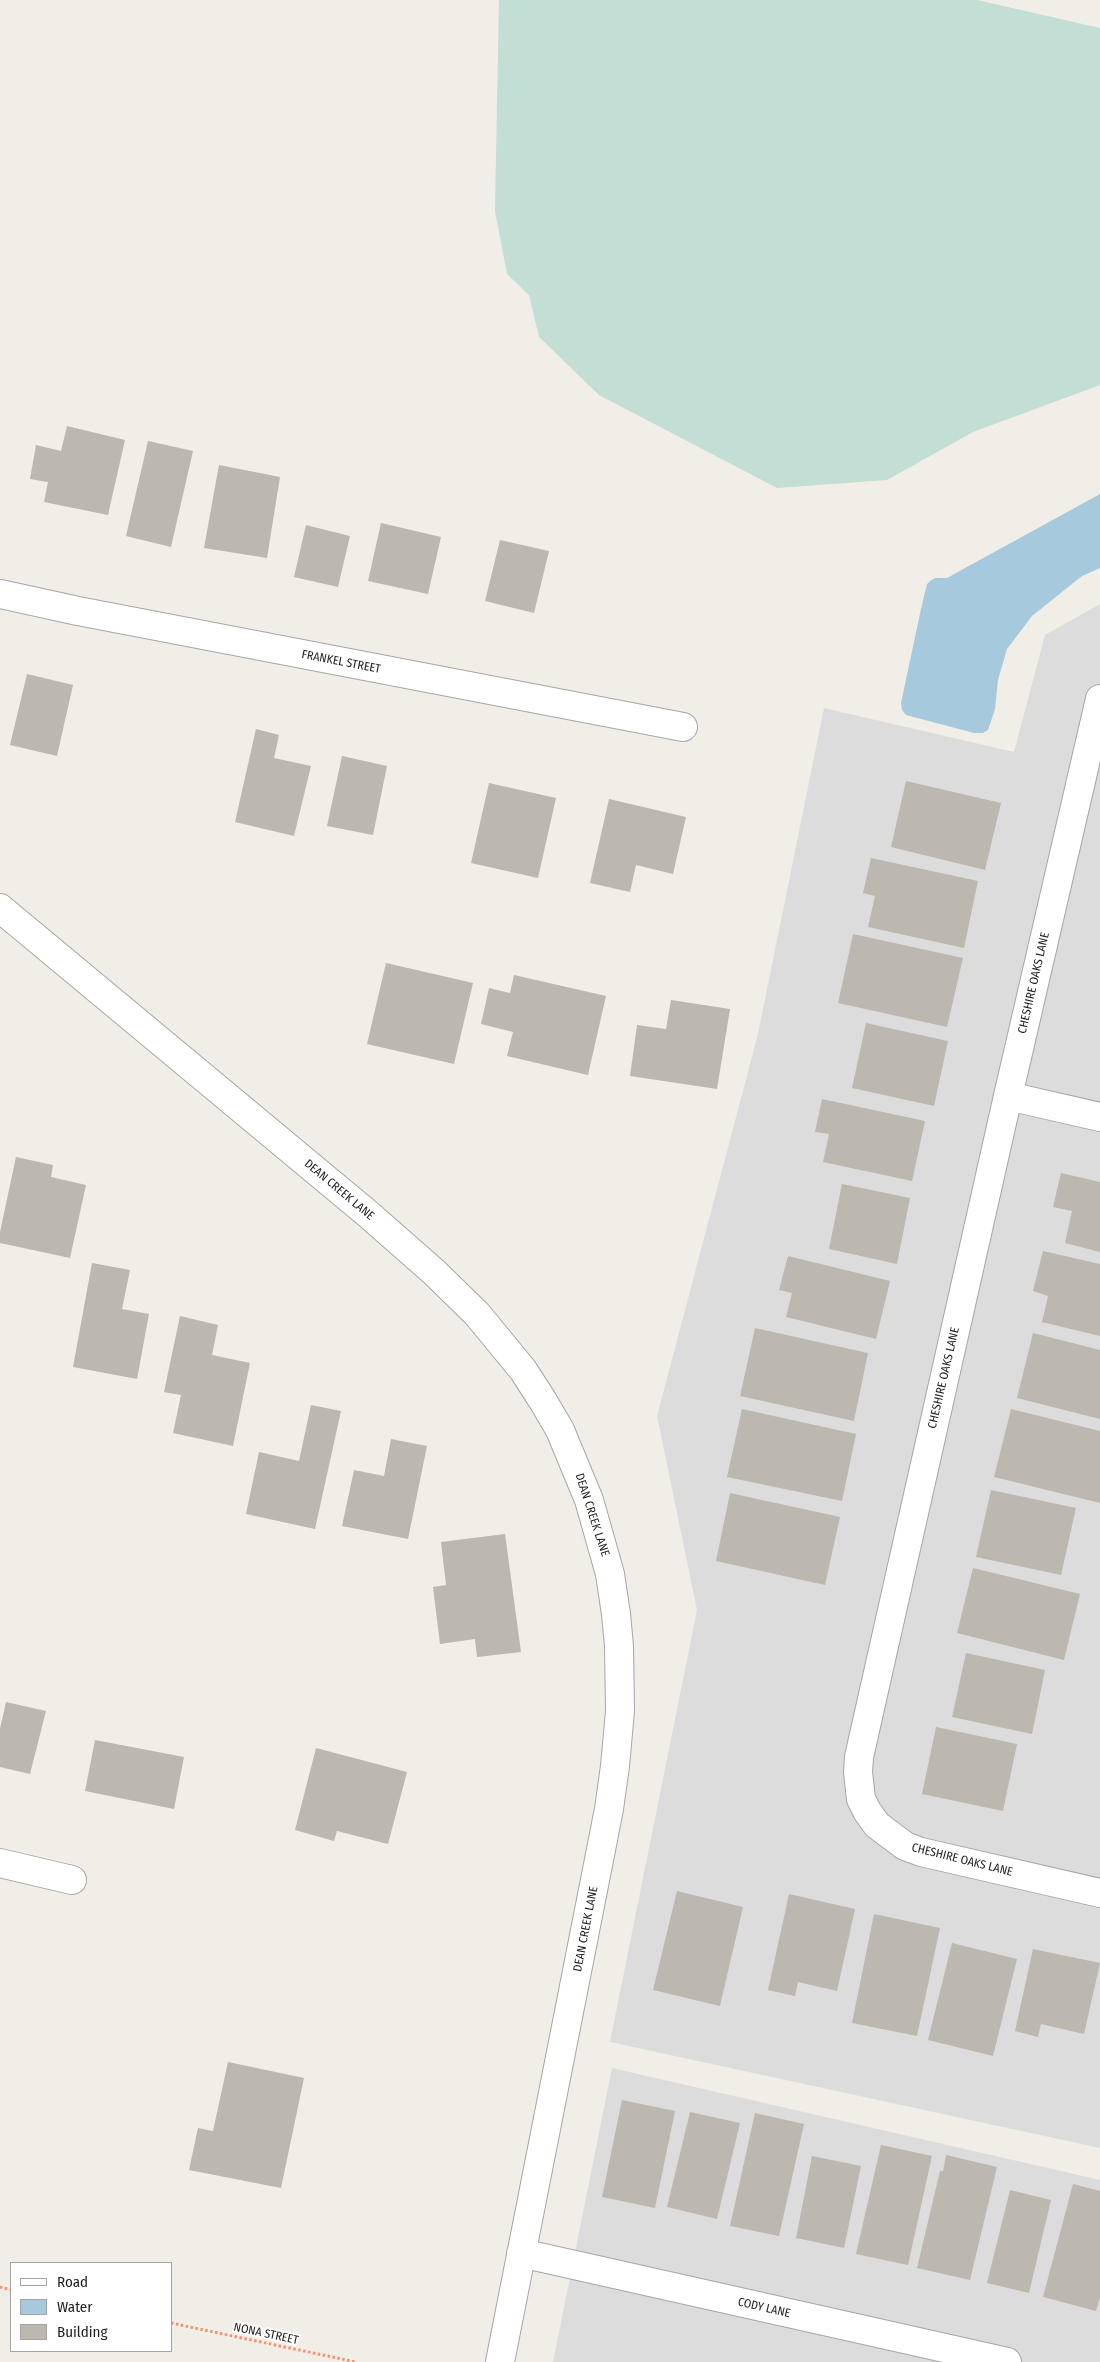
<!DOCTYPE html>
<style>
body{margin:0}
#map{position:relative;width:1100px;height:2362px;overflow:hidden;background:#f0eee6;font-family:"Fira Sans Condensed",sans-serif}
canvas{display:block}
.legend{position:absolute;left:10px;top:2262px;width:162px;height:90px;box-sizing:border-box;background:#fff;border:1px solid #a5a5a5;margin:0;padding:6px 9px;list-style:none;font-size:15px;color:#1f1f1f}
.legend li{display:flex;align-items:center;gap:10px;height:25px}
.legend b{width:25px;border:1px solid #a5a5a5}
</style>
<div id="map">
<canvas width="1100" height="2362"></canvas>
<ul class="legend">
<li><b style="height:6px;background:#fff"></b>Road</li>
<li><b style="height:14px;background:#a6c9dd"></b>Water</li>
<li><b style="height:14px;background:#bcb7af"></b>Building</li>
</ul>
</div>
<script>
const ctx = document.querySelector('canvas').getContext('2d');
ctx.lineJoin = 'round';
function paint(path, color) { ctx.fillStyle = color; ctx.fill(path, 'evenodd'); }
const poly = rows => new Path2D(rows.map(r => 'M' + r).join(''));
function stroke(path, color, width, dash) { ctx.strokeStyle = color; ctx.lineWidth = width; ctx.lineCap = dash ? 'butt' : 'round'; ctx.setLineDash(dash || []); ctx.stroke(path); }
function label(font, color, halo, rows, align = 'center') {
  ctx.font = font + ' "Fira Sans Condensed",sans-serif'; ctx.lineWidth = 4; ctx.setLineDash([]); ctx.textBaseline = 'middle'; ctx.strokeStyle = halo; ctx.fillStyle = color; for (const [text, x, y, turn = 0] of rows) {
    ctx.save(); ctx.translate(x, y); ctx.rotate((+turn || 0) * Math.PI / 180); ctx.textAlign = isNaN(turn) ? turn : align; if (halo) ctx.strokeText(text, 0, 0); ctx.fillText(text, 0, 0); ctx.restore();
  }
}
const residential = poly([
 [1100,604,1100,2148,610,2042,697,1610,657,1416,758,1034,824,708,1014,752,1045,635],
 [612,2068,1100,2180,1100,2362,553,2362]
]);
const wetland = poly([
 [499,0,977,0,1100,28,1100,385,973,432,887,480,777,488,599,395,539,337,529,295,507,274,495,211]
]);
const water = poly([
 [1100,494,1100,568,1082,576,1032,616,1007,649,998,680,995,709,988,730,983,733,974,733,906,715,902,710,901,703,921,609,927,584,930,581,935,578,947,578]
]);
const building = poly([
 [67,426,125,440,108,515,44,502,48,482,30,479,36,445,61,451],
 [148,441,193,451,171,547,126,536],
 [219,465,280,477,267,558,204,548],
 [381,523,441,537,428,594,368,581],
 [306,525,350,536,338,587,294,577],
 [500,540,549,551,534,613,485,601],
 [27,674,73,685,57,756,10,745],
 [256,729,279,735,274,758,311,766,294,836,235,822],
 [342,756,387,766,373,835,327,826],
 [906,781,1001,803,985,870,891,847],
 [489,783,556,798,538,878,471,863],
 [609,799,686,817,673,874,636,865,630,892,590,883],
 [871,858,978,881,964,948,868,927,875,896,863,893],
 [853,934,963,958,947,1027,838,1003],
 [386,963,473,983,454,1064,367,1044],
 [514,975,606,996,588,1075,507,1056,513,1032,481,1024,489,988,510,993],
 [671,1000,730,1009,717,1089,630,1076,637,1025,666,1029],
 [866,1023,948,1041,934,1106,852,1088],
 [822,1099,925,1121,912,1181,823,1162,829,1134,815,1132],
 [16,1157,53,1165,51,1177,86,1185,70,1258,0,1243,0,1232],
 [1061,1173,1100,1182,1100,1252,1065,1243,1072,1211,1053,1207],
 [842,1184,910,1198,897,1264,829,1249],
 [1043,1251,1100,1264,1100,1336,1042,1322,1048,1296,1033,1291],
 [788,1256,890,1281,876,1339,786,1317,792,1293,779,1290],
 [92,1263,130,1270,122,1309,149,1314,137,1379,73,1367],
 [180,1316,218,1325,212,1355,250,1363,233,1446,173,1433,181,1395,164,1392],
 [755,1328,868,1353,854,1421,740,1396],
 [1033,1333,1100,1350,1100,1419,1017,1398],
 [311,1405,341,1411,315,1529,246,1514,259,1452,299,1461],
 [742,1409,856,1434,842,1501,727,1477],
 [1011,1409,1100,1431,1100,1503,994,1477],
 [391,1439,427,1446,408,1539,342,1526,354,1470,384,1476],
 [991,1490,1076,1508,1061,1575,976,1557],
 [730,1493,840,1517,825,1585,716,1561],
 [505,1534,521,1652,477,1657,475,1639,440,1644,433,1587,446,1585,441,1542],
 [973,1568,1080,1594,1064,1660,957,1633],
 [966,1653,1045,1670,1032,1734,952,1717],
 [6,1702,46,1711,30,1774,0,1767,0,1729],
 [936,1727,1017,1744,1003,1811,922,1794],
 [95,1740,184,1757,174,1809,85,1791],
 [316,1748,407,1772,388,1844,337,1831,334,1841,295,1830],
 [677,1891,743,1907,720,2006,653,1990],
 [789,1894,855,1909,837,1991,798,1982,795,1996,768,1990],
 [874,1914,940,1928,917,2036,852,2023],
 [952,1943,1017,1959,993,2056,928,2040],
 [1033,1949,1100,1963,1084,2034,1041,2024,1038,2037,1015,2031],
 [228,2062,304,2078,281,2188,189,2170,198,2128,213,2131],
 [622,2100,675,2111,655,2208,602,2197],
 [690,2112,740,2123,717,2219,667,2207],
 [755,2113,804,2124,779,2236,730,2226],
 [881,2145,932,2156,908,2265,856,2254],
 [946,2155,997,2167,970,2280,917,2268,940,2171,943,2171],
 [812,2156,861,2166,844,2248,796,2238],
 [1073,2184,1100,2191,1100,2297,1096,2311,1043,2297],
 [1010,2190,1051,2200,1029,2293,987,2283]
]);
const path = poly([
 [0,2287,11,2290],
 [171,2323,356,2362]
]);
const minor = poly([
 [0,594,78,611,683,727],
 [1100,699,1008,1096,859,1757,858,1772,861,1799,867,1811,877,1825,905,1846,921,1852,1100,1893],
 [0,908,368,1214,434,1272,477,1314,523,1370,543,1401,560,1430,589,1500,610,1574,616,1614,619,1646,620,1711,615,1766,609,1809,500,2362],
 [1008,1096,1100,1117],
 [0,1863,72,1880],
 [521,2253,1007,2362]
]);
const streetNames = [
 ["FRANKEL STREET",341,662,11],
 ["CHESHIRE OAKS LANE",1034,983,-77],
 ["DEAN CREEK LANE",339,1190,40],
 ["CHESHIRE OAKS LANE",944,1378,-77],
 ["DEAN CREEK LANE",592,1515,72],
 ["CHESHIRE OAKS LANE",962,1860,14],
 ["DEAN CREEK LANE",586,1929,-79],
 ["CODY LANE",764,2308,13],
 ["NONA STREET",266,2334,12]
];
paint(residential, '#dddcdc');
paint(wetland, '#c3ded5');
paint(water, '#a6c9dd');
paint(building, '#bcb7af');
stroke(minor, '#a6a6a6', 30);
stroke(path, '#f8916e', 3, [2.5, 2.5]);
stroke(minor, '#fff', 28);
label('12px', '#1f1f1f', '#fff', streetNames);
</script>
